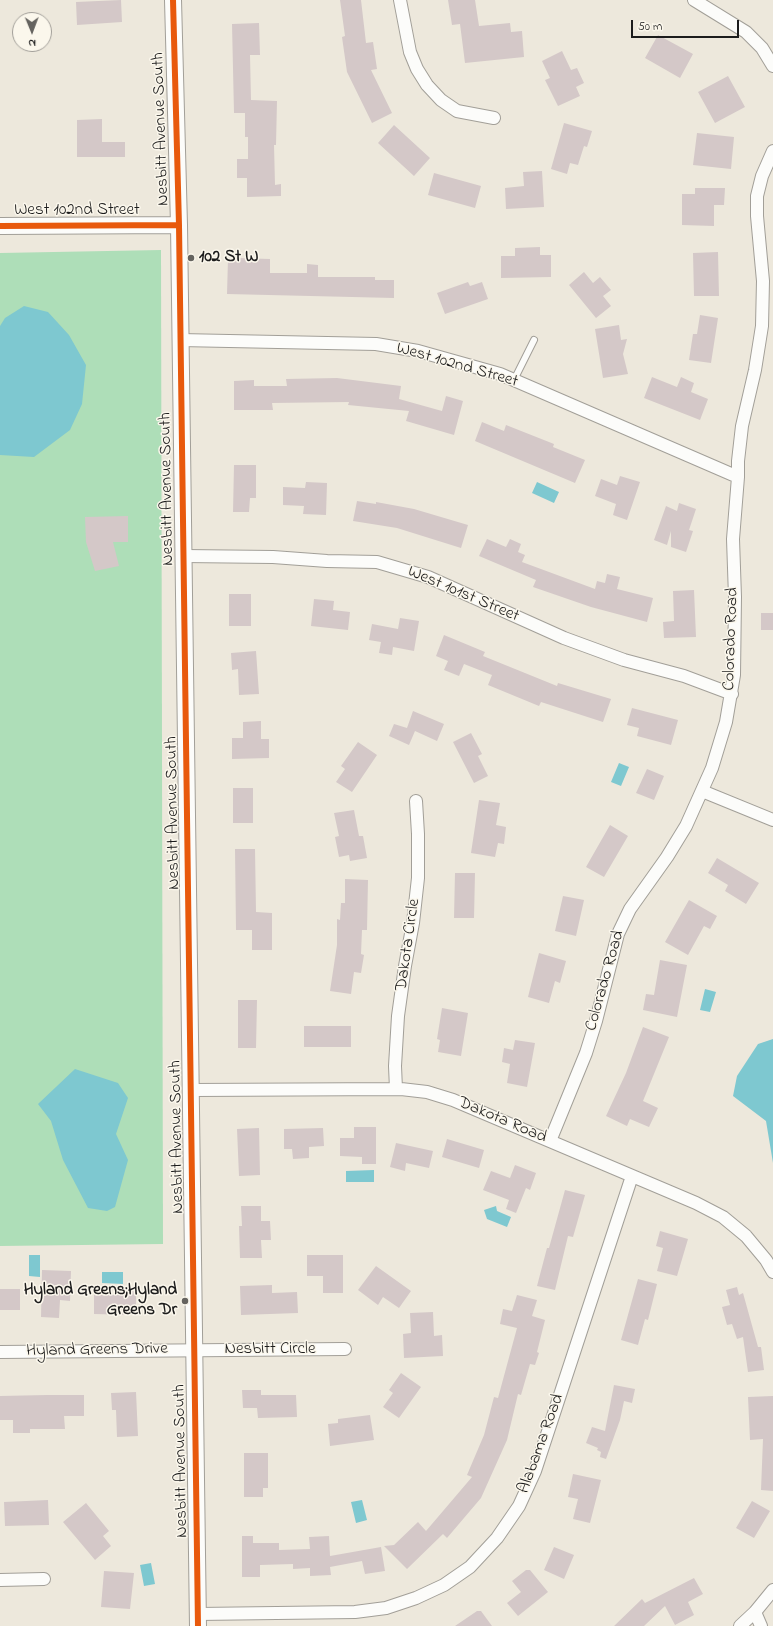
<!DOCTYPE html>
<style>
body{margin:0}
#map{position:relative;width:773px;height:1626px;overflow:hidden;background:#ede8dc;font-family:"Indie Flower",sans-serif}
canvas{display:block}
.north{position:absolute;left:12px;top:12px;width:40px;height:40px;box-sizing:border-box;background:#fbf7ec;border:1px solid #a29f99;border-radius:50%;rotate:179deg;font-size:11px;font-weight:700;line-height:16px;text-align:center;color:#1c1c1c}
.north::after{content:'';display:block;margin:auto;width:14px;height:18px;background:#65635f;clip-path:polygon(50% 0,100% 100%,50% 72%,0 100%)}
.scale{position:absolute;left:631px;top:20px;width:108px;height:18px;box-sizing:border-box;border:2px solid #1c1c1c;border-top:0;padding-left:5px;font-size:12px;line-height:14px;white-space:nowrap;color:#1c1c1c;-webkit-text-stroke:3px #fbf7ec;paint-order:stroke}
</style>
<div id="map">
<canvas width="773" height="1626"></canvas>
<div class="north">N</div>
<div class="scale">50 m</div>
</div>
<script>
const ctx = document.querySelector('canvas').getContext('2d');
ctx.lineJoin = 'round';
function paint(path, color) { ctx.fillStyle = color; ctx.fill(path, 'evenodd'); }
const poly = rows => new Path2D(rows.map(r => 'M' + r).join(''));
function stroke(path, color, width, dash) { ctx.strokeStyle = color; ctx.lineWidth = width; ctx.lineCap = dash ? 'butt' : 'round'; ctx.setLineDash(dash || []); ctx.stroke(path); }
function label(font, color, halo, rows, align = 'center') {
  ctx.font = font + ' "Indie Flower",sans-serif'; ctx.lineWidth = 3; ctx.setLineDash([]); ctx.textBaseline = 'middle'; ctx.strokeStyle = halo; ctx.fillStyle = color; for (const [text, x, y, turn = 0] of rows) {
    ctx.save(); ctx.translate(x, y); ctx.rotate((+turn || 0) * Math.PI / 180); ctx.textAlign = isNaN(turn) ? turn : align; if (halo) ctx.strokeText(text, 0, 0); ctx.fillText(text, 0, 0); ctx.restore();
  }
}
const green = poly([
 [161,250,163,1244,0,1246,0,253]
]);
const water = poly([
 [24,306,48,312,69,335,86,365,82,404,70,430,34,457,0,455,0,326,5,318],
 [537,482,559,492,554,503,532,493],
 [619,763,629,767,621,786,611,782],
 [705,989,716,992,710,1012,700,1010],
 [773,1039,773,1163,766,1121,733,1096,737,1076,758,1044],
 [75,1069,118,1083,128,1098,116,1134,128,1160,115,1207,107,1211,88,1208,63,1160,51,1121,38,1104],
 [374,1170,374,1182,346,1182,346,1171],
 [496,1206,497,1211,511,1217,507,1227,487,1219,484,1210],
 [29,1255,40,1255,40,1277,29,1276],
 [102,1272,123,1272,123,1284,102,1283],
 [362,1500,367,1520,356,1523,351,1502],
 [151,1563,155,1584,144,1586,140,1565]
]);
const building = poly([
 [121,0,122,22,77,25,76,2],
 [340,0,361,0,366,43,373,42,377,69,371,70,392,113,372,123,347,72,342,37,345,36],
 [448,0,475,0,479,26,510,23,511,32,522,31,524,57,465,63,460,24,452,25],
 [259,23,260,55,250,55,251,100,277,101,276,145,274,145,275,185,281,184,281,196,247,197,247,178,237,178,237,159,248,159,248,137,245,137,245,113,234,113,232,24],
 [658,35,693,54,680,78,645,58],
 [562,51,571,70,577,68,584,83,576,87,580,96,558,106,545,80,550,78,542,61],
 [728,76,745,107,715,123,698,92],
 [102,119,102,142,125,142,125,157,77,157,77,120],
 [564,123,592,131,587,147,584,146,578,165,570,163,567,174,551,169],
 [394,125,430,158,414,176,378,143],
 [697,133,734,137,731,169,693,165],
 [542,171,544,207,506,209,505,188,524,186,523,172],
 [434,173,481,186,475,208,428,195],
 [695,188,725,188,724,205,714,205,714,226,682,225,682,194,695,194],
 [540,247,540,255,551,255,551,277,501,278,501,256,515,256,515,248],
 [718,252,719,296,694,296,693,253],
 [238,258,270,259,270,273,307,273,307,264,318,265,318,277,375,277,375,280,394,280,394,298,227,294,228,259],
 [584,272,593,283,600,277,611,290,603,296,611,306,596,318,569,285],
 [468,282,470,286,482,282,488,299,445,314,437,293],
 [700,315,718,318,711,363,689,360,693,334,697,334],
 [619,325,621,340,627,339,623,354,628,374,603,378,595,329],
 [652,377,677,387,681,377,694,383,691,392,708,399,700,420,644,398],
 [337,378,401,386,399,399,442,411,446,396,463,401,454,435,406,421,409,411,348,405,349,402,272,403,273,410,234,410,234,381,254,380,254,386,287,386,286,379],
 [482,422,504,431,506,425,554,444,553,447,585,460,575,483,475,441],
 [234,465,256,465,256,498,250,498,249,512,233,512],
 [620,476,640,482,627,520,613,515,616,504,595,496,601,479,617,485],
 [306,482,327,483,326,515,303,514,304,506,283,505,283,487,305,488],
 [357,501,376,504,376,502,414,509,468,525,461,548,397,528,353,521],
 [679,503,696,509,689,530,693,531,686,552,671,547,671,531,667,545,654,540,666,506,677,511],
 [128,516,128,542,113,542,119,566,95,571,86,542,85,517],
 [487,539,506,547,510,539,521,544,518,552,525,555,522,562,595,589,597,581,605,583,607,574,620,577,617,589,653,598,647,622,591,607,533,587,536,580,479,556],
 [694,590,696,637,664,638,663,622,674,621,673,591],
 [229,594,251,594,251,626,229,626],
 [314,599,334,601,333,610,350,612,348,630,311,626],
 [761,613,773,613,773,630,761,630],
 [400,618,419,621,414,651,393,647,392,655,379,653,381,642,369,640,372,624,398,629],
 [444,635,485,652,483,656,557,686,558,683,611,699,603,722,541,702,539,706,488,685,492,675,464,664,459,676,444,670,448,661,436,656],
 [256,651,259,694,239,695,238,669,232,670,231,653],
 [632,708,678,720,671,745,637,736,639,728,627,725],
 [413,711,444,724,437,741,415,731,409,745,389,736,394,724,407,728],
 [261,721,261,739,269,739,269,758,232,759,232,738,243,738,243,722],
 [471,733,482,754,478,756,488,776,474,783,453,742],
 [358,742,377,755,352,792,336,782,345,769,341,766],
 [647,769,664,776,654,800,636,793],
 [233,788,253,788,253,823,233,823],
 [479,800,500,803,496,825,506,827,504,844,498,843,495,857,471,853],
 [354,810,359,836,363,836,367,858,350,861,349,855,339,857,335,837,339,836,334,813],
 [610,825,628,836,604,877,586,867],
 [235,849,255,849,256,912,272,913,272,950,252,950,252,930,236,930],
 [717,858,759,883,746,904,725,891,728,885,708,873],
 [455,873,475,873,474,918,454,918],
 [345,879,368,880,367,930,362,930,361,954,364,955,361,973,354,972,351,994,330,991,337,945,337,919,340,920,341,903,345,903],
 [563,896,584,900,576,936,555,931],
 [689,900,717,916,710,929,704,926,688,955,665,942],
 [539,953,566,961,560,983,555,981,549,1003,528,997],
 [660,960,687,965,677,1017,643,1010,646,994,654,995],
 [238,1000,257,1000,256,1048,238,1048],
 [442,1008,468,1013,461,1056,438,1052,440,1040,437,1039],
 [304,1026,351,1026,351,1047,304,1047],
 [643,1027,669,1037,643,1101,658,1108,649,1127,630,1119,627,1126,606,1116,626,1073],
 [515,1040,535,1043,527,1087,507,1083,510,1064,502,1062,504,1048,513,1050],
 [354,1127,376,1127,376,1164,362,1164,362,1157,340,1156,340,1138,354,1138],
 [259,1128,260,1175,239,1176,237,1129],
 [323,1128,324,1146,309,1147,309,1158,293,1159,292,1149,284,1149,284,1129],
 [447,1139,484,1150,479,1168,442,1157],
 [396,1143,433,1151,429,1168,406,1163,405,1171,390,1167],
 [515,1165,536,1173,530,1190,526,1188,516,1213,506,1209,509,1200,483,1190,491,1171,510,1178],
 [565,1190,585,1195,573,1237,568,1236,555,1290,537,1286,547,1248,549,1248],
 [241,1206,261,1206,261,1221,270,1221,271,1240,261,1240,262,1258,240,1258,239,1226,242,1226],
 [660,1231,688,1239,677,1276,657,1271,663,1248,656,1246],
 [307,1255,343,1255,343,1293,323,1293,323,1276,307,1276],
 [376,1266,411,1291,399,1308,383,1297,378,1305,358,1290],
 [42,1270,71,1271,70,1301,60,1300,59,1318,41,1317],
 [638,1279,657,1284,648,1320,645,1319,638,1345,621,1340],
 [272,1285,272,1293,297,1292,298,1313,241,1315,240,1286],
 [737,1287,739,1295,743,1293,758,1347,761,1347,764,1370,748,1372,743,1337,737,1339,732,1324,727,1325,722,1307,730,1305,726,1290],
 [0,1289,20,1289,20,1310,0,1310],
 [118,1290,136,1291,136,1315,94,1314,94,1294,118,1295],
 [517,1295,537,1300,532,1316,545,1320,537,1352,539,1353,535,1365,530,1364,521,1395,518,1394,507,1440,481,1498,447,1538,443,1534,407,1569,384,1546,394,1545,418,1522,426,1531,472,1477,467,1475,484,1435,494,1397,498,1398,517,1328,500,1324,503,1309,512,1311],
 [433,1312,434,1336,442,1335,443,1356,404,1358,403,1334,411,1333,410,1313],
 [401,1373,421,1387,399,1418,383,1407,393,1393,389,1390],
 [614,1385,635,1389,632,1403,624,1401,620,1420,606,1459,600,1457,601,1452,597,1450,598,1448,586,1443,592,1427,605,1431],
 [242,1390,261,1390,261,1395,296,1395,297,1417,258,1418,257,1408,243,1408],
 [136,1392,138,1436,117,1437,116,1410,112,1410,111,1393],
 [47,1395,84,1395,84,1416,64,1416,65,1429,30,1429,30,1433,13,1433,13,1420,0,1420,0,1396],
 [773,1396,773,1491,761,1490,763,1439,750,1440,748,1397],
 [370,1415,374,1440,330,1446,328,1424,338,1423,338,1419],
 [244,1453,268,1453,268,1488,263,1488,263,1497,244,1497],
 [573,1474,601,1480,590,1523,573,1519,578,1499,568,1497],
 [48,1500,49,1525,5,1526,4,1502],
 [752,1501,770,1511,754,1538,736,1528],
 [86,1503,109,1531,103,1536,111,1546,95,1560,63,1522],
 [242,1536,253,1536,253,1543,279,1543,279,1550,310,1549,309,1537,329,1536,330,1556,381,1547,385,1571,365,1574,362,1561,330,1567,331,1575,310,1576,310,1568,293,1569,293,1564,260,1565,260,1577,242,1577],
 [554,1547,574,1555,564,1579,544,1570],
 [526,1570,530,1570,548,1592,518,1616,507,1603,521,1592,512,1581],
 [104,1571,134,1573,130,1609,101,1607],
 [694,1578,703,1594,688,1602,694,1615,675,1625,665,1606,644,1626,614,1626,642,1599,645,1603],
 [477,1611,481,1611,492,1626,455,1626]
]);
const lane = poly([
 [514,380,534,340]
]);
const street = poly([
 [400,0,410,52,417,69,427,85,441,100,457,111,494,118],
 [694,0,746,32,762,48,773,66],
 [180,340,376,344,418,351,500,374,738,477],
 [184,556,273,557,327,561,377,562,428,577,564,638,624,660,684,676,732,694],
 [702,791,773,820],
 [396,1089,395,1066,398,1016,405,966,413,923,418,878,418,834,416,801],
 [192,1090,401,1089,427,1092,453,1100,696,1203,723,1217,746,1236,766,1260,773,1272],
 [550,1141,586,1053,596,1021,618,934,630,909,667,857,686,826,712,768,726,722,734,675,735,597,733,539,738,477,738,461,742,426,755,370,762,326,763,281,757,216,757,196,762,176,773,151],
 [0,1352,345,1349],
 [0,1580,44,1579],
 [198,1614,355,1612,386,1608,416,1598,444,1585,470,1567,497,1538,519,1506,535,1471,632,1176],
 [740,1626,755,1612],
 [761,1626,755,1612,773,1590]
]);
const secondary = poly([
 [173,0,179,225,198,1626],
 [0,226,179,225]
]);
const cycleway = poly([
 [173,0,179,225,198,1626],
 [0,226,179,225]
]);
const markers = [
 [191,258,4,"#65635f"],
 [185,1301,4,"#65635f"]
];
const streetNames = [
 ["Nesbitt Avenue South",162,129,-92],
 ["West 102nd Street",77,211],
 ["West 102nd Street",457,366,16],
 ["Nesbitt Avenue South",168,489,-91],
 ["West 101st Street",463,595,23],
 ["Colorado Road",732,639,-88],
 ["Nesbitt Avenue South",174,813,-91],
 ["Dakota Circle",409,945,-82],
 ["Colorado Road",606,981,-74],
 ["Dakota Road",502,1121,23],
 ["Nesbitt Avenue South",178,1137,-91],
 ["Nesbitt Circle",270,1350],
 ["Hyland Greens Drive",97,1351,-1],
 ["Alabama Road",542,1444,-70],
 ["Nesbitt Avenue South",182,1461,-91]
];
const poiNames = [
 ["102 St W",199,258],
 ["Hyland Greens;Hyland",177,1291,"right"],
 ["Greens Dr",177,1311,"right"]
];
paint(green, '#aedeb8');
paint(water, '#7ec8d0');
paint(building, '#d4c8c8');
stroke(lane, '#a29f98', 8);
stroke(street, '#a29f98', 14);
stroke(secondary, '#a29f98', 18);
stroke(lane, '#fcfcfa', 6);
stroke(street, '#fcfcfa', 12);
stroke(secondary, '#fcfcfa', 16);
stroke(cycleway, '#e8590c', 6);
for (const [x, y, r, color] of markers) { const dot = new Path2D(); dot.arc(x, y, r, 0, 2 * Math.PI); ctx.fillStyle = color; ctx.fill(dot); stroke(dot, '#fbf7ec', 1.5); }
label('17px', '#1c1c1c', '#fbf7ec', streetNames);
label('bold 17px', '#1c1c1c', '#fbf7ec', poiNames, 'left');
</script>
